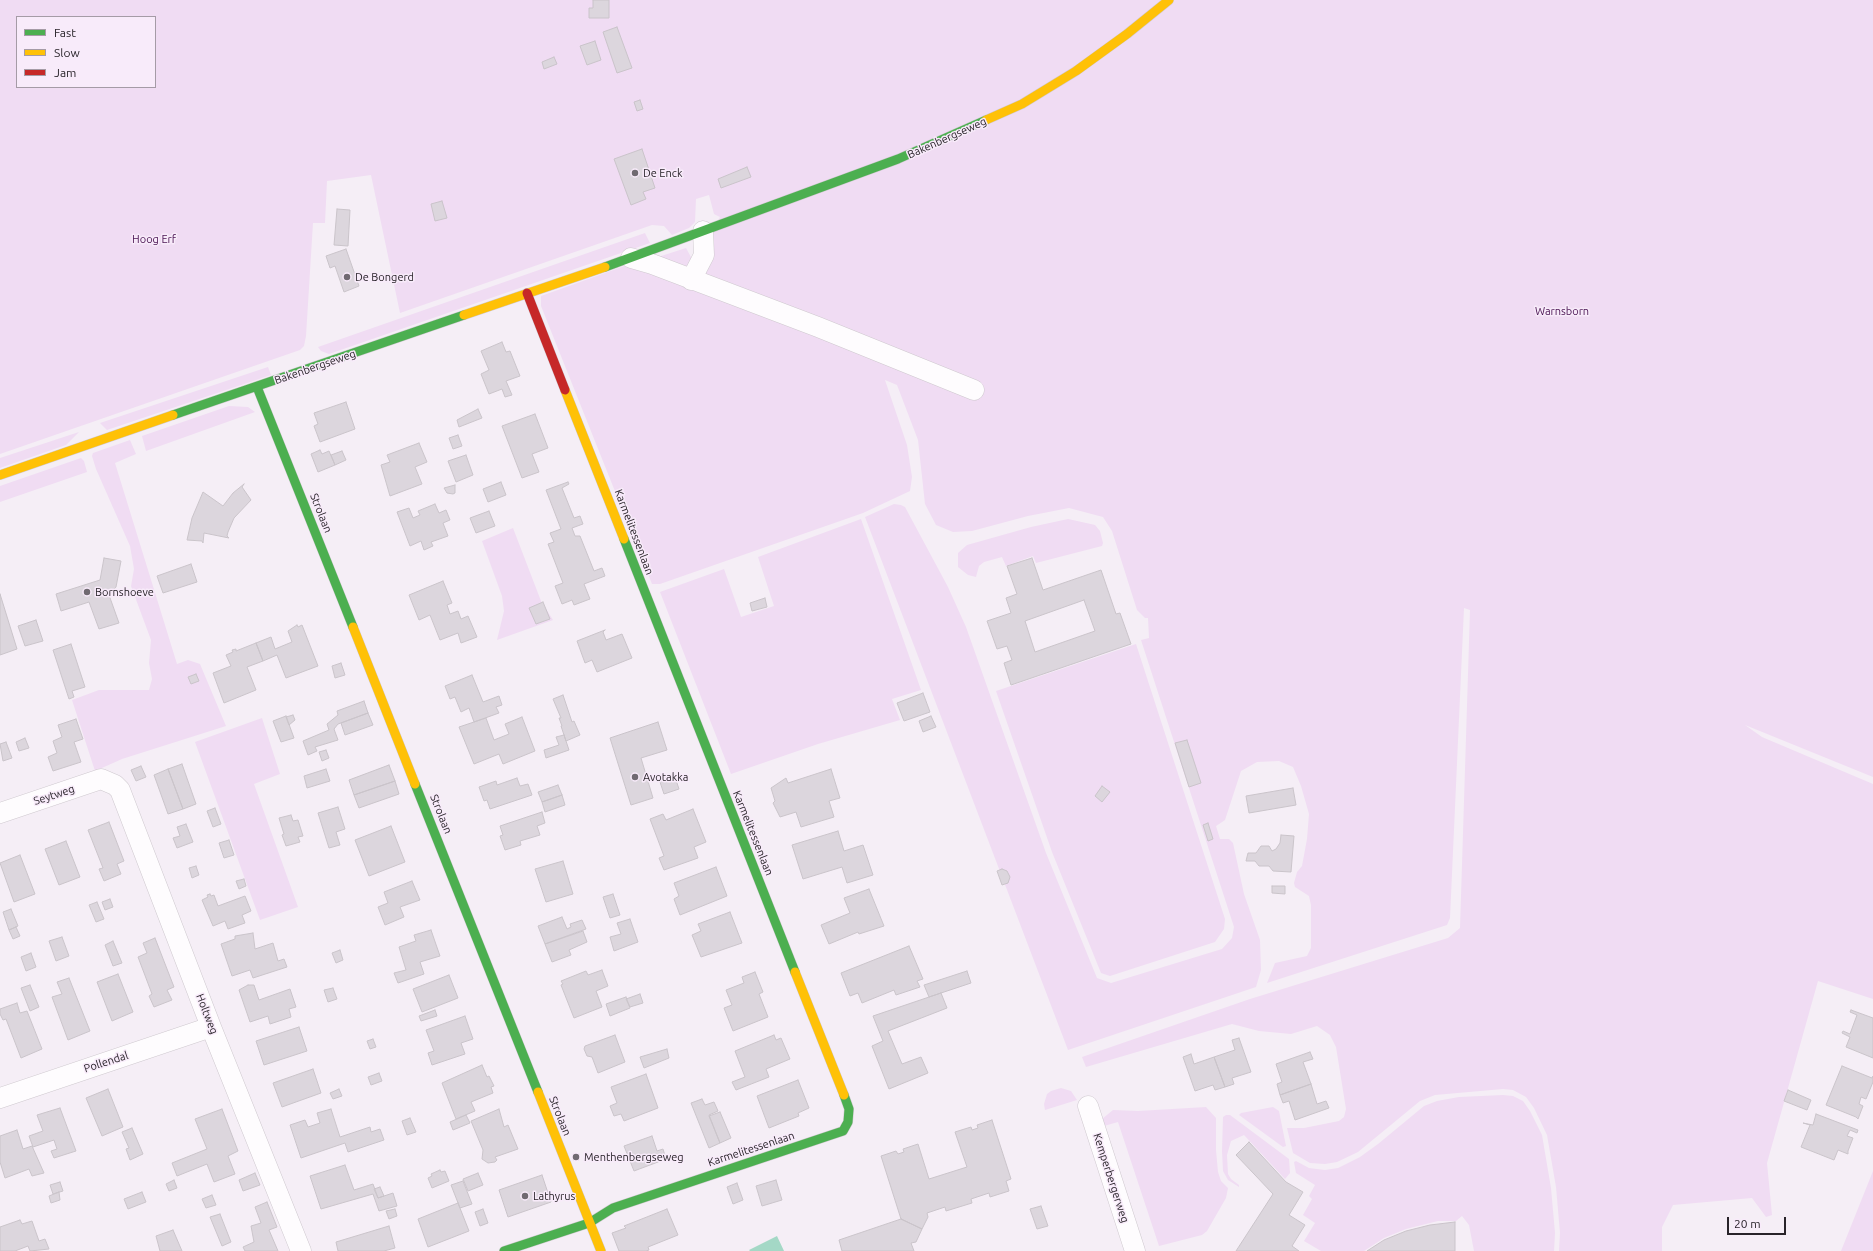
<!DOCTYPE html>
<style>
body{margin:0}
#map{position:relative;width:1873px;height:1251px;overflow:hidden;background:#f5eef6;font-family:Ubuntu,sans-serif}
canvas{display:block}
.legend{position:absolute;left:16px;top:16px;width:140px;height:72px;box-sizing:border-box;background:#f8ebfa;border:1px solid #a59ba6;margin:0;padding:5px 7px;list-style:none;font-size:12px;color:#282329}
.legend li{display:flex;align-items:center;gap:8px;height:20px}
.legend b{width:20px;border:1px solid #a59ba6}
.scale{position:absolute;left:1727px;top:1217px;width:59px;height:18px;box-sizing:border-box;border:2px solid #282329;border-top:0;padding-left:5px;font-size:12px;line-height:14px;white-space:nowrap;color:#282329;-webkit-text-stroke:3px #f8ebfa;paint-order:stroke}
</style>
<div id="map">
<canvas width="1873" height="1251"></canvas>
<ul class="legend">
<li><b style="height:5px;background:#4caf50"></b>Fast</li>
<li><b style="height:5px;background:#ffc107"></b>Slow</li>
<li><b style="height:5px;background:#c62828"></b>Jam</li>
</ul>
<div class="scale">20 m</div>
</div>
<script>
const ctx = document.querySelector('canvas').getContext('2d');
ctx.lineJoin = 'round';
function paint(path, color) { ctx.fillStyle = color; ctx.fill(path, 'evenodd'); }
const poly = rows => new Path2D(rows.map(r => 'M' + r).join(''));
function stroke(path, color, width, dash) { ctx.strokeStyle = color; ctx.lineWidth = width; ctx.lineCap = dash ? 'butt' : 'round'; ctx.setLineDash(dash || []); ctx.stroke(path); }
function label(font, color, halo, rows, align = 'center') {
  ctx.font = font + ' Ubuntu,sans-serif'; ctx.lineWidth = 3; ctx.setLineDash([]); ctx.textBaseline = 'middle'; ctx.strokeStyle = halo; ctx.fillStyle = color; for (const [text, x, y, turn = 0] of rows) {
    ctx.save(); ctx.translate(x, y); ctx.rotate((+turn || 0) * Math.PI / 180); ctx.textAlign = isNaN(turn) ? turn : align; if (halo) ctx.strokeText(text, 0, 0); ctx.fillText(text, 0, 0); ctx.restore();
  }
}
const green = poly([
 [0,0,1873,0,1873,777,1745,725,1762,737,1873,784,1873,999,1818,981,1767,1163,1772,1215,1766,1217,1752,1198,1673,1205,1662,1227,1662,1251,1559,1251,1560,1233,1556,1187,1547,1135,1534,1108,1526,1097,1513,1090,1503,1089,1435,1095,1420,1101,1358,1152,1337,1162,1325,1164,1310,1163,1293,1153,1287,1128,1304,1128,1339,1121,1344,1117,1346,1109,1336,1047,1330,1035,1317,1026,1291,1034,1259,1031,1232,1024,1086,1067,1082,1057,1250,999,1448,938,1460,928,1470,610,1464,608,1450,918,1447,925,1267,983,1275,963,1307,956,1311,948,1311,905,1309,896,1295,887,1294,883,1297,872,1302,866,1307,839,1309,814,1301,786,1293,767,1279,761,1257,762,1241,771,1225,820,1216,826,1220,839,1229,839,1233,843,1244,894,1260,940,1261,970,1256,987,1068,1050,865,517,894,504,901,505,905,507,948,587,966,627,1046,853,1097,978,1111,983,1222,949,1232,938,1234,927,1141,640,1149,638,1148,618,1145,618,1137,610,1112,531,1103,517,1069,508,1028,516,972,531,953,532,936,525,925,504,918,440,897,385,885,380,907,445,912,477,910,491,863,513,660,584,652,584,541,306,541,296,630,264,687,282,720,217,714,214,709,195,696,199,695,222,689,228,672,235,664,226,652,225,400,313,371,175,327,181,325,223,313,223,306,336,304,346,300,350,0,454],
 [17,17,155,17,155,87,17,87],
 [645,233,650,243,329,354,321,351,318,347],
 [686,248,692,259,687,273,655,258],
 [268,367,271,375,107,430,100,423],
 [229,406,248,407,255,412,146,451,142,436],
 [79,432,66,445,0,468,0,458],
 [130,440,136,454,115,463,177,664,188,660,200,664,226,726,122,759,95,771,72,700,99,690,149,690,152,679,149,663,151,640,131,586,134,569,130,546,96,469,92,456,93,453],
 [81,458,84,461,87,472,0,502,0,486],
 [861,519,921,690,892,699,900,720,818,744,731,774,660,592,724,569,741,617,774,606,758,557],
 [1068,519,1095,525,1100,531,1103,543,1102,546,1036,563,1033,556,1006,566,1002,557,984,562,979,566,976,577,968,575,958,567,958,553,967,545,1031,527],
 [513,528,541,601,553,620,497,640,504,611,502,596,482,541],
 [1136,644,1225,919,1224,929,1215,942,1110,976,1101,973,1052,852,996,691],
 [262,718,280,774,254,784,298,907,260,920,195,742],
 [1061,1088,1071,1091,1077,1100,1045,1110,1044,1104,1047,1094,1051,1091],
 [1503,1095,1513,1096,1523,1101,1530,1111,1542,1135,1551,1188,1555,1233,1554,1251,1474,1251,1469,1225,1462,1216,1456,1221,1438,1221,1406,1229,1384,1238,1364,1251,1321,1251,1304,1241,1315,1223,1303,1215,1312,1199,1309,1196,1315,1185,1296,1173,1294,1162,1296,1161,1309,1168,1325,1170,1338,1168,1360,1157,1378,1144,1424,1106,1437,1101,1459,1097],
 [1206,1107,1216,1118,1216,1150,1218,1172,1221,1181,1228,1188,1226,1198,1207,1231,1202,1235,1159,1246,1118,1122,1104,1126,1102,1119,1113,1110,1138,1111],
 [1273,1107,1279,1111,1286,1146,1283,1147,1239,1115,1241,1113],
 [1226,1115,1230,1115,1285,1156,1289,1159,1290,1173,1285,1179,1244,1135,1231,1141,1227,1155,1228,1174,1231,1179,1239,1185,1239,1187,1228,1180,1223,1171,1222,1151,1223,1117],
 [1873,1171,1873,1251,1841,1251]
]);
const water = poly([
 [777,1236,784,1251,750,1251,749,1250]
]);
const building = poly([
 [593,0,609,0,609,18,589,18,589,8,593,8,593,0],
 [617,27,632,68,617,73,603,32,617,27],
 [595,41,601,60,587,65,580,46,595,41],
 [554,57,557,64,544,69,542,62,554,57],
 [640,100,643,109,637,111,634,102,640,100],
 [642,149,655,188,643,192,646,199,631,205,614,159,642,149],
 [747,167,751,177,721,188,718,179,747,167],
 [442,201,447,218,435,221,431,204,442,201],
 [337,209,350,210,348,246,334,245,337,209],
 [346,249,359,286,344,292,335,266,330,268,326,256,346,249],
 [502,342,506,352,510,351,520,376,506,381,512,395,505,397,502,389,489,394,481,374,489,370,481,351,502,342],
 [346,402,355,429,320,442,314,426,318,424,314,413,346,402],
 [478,409,482,418,459,427,457,420,478,409],
 [535,414,548,448,532,454,539,472,522,478,502,426,535,414],
 [458,435,462,446,453,449,449,438,458,435],
 [419,443,427,462,415,467,422,484,390,496,381,465,390,462,387,455,419,443],
 [320,450,322,454,329,451,335,465,318,472,311,454,320,450],
 [342,451,346,460,335,465,331,455,342,451],
 [466,455,473,475,456,482,448,461,466,455],
 [501,482,506,495,488,502,483,489,501,482],
 [568,482,569,484,562,488,574,518,580,516,583,524,572,528,575,536,580,536,594,571,602,568,605,576,584,584,590,599,574,605,572,600,562,604,555,586,563,583,548,544,554,542,550,533,561,529,546,490,568,482],
 [244,484,242,487,251,500,234,518,228,532,227,536,229,538,204,533,203,543,202,541,187,540,192,518,203,492,223,506,233,493,244,484],
 [455,485,455,493,453,494,447,493,444,488,455,485],
 [435,504,439,513,446,510,450,520,443,523,448,536,431,542,433,546,424,550,421,541,410,546,397,512,409,508,413,518,420,515,418,511,435,504],
 [489,511,495,526,476,533,470,518,489,511],
 [104,558,121,561,116,587,109,595,119,623,99,629,89,602,61,611,56,594,100,580,104,558],
 [1032,558,1043,590,1101,570,1116,614,1120,613,1131,644,1011,685,1004,663,1012,660,1007,646,997,649,987,621,1011,613,1006,598,1017,594,1007,566,1032,558],
 [1084,600,1095,631,1035,652,1025,621,1084,600],
 [191,564,197,582,163,593,157,576,191,564],
 [443,581,452,603,447,605,450,614,458,611,461,619,468,616,477,637,461,643,458,633,440,640,430,615,419,620,409,595,443,581],
 [0,594,17,649,0,655,0,594],
 [765,598,767,607,752,611,750,603,765,598],
 [543,602,550,619,536,624,529,608,543,602],
 [36,620,43,641,25,646,18,626,36,620],
 [297,625,298,627,302,625,318,666,286,678,277,655,263,661,256,643,271,637,275,649,292,642,288,631,297,625],
 [605,630,603,632,606,640,622,634,632,658,597,672,592,660,585,663,577,641,605,630],
 [256,643,263,661,247,667,256,690,224,703,213,673,231,666,226,655,233,652,232,650,236,649,236,651,256,643],
 [71,644,85,687,72,691,74,697,69,699,53,650,71,644],
 [341,663,345,675,335,678,332,666,341,663],
 [196,674,199,681,191,684,188,677,196,674],
 [472,675,483,702,499,696,502,705,496,707,499,713,474,722,469,708,461,712,455,697,450,699,445,686,472,675],
 [923,693,930,712,904,721,897,703,923,693],
 [563,695,572,722,574,721,580,735,566,741,561,726,562,726,559,718,561,718,553,699,563,695],
 [364,701,368,713,338,724,334,729,338,740,315,747,317,751,308,755,303,741,329,730,327,724,338,715,337,711,364,701],
 [368,713,373,725,345,735,341,723,368,713],
 [293,715,295,720,289,725,286,717,293,715],
 [286,716,294,738,281,742,273,721,286,716],
 [931,716,936,727,923,732,919,721,931,716],
 [522,717,535,751,503,764,499,754,474,764,459,727,486,718,494,740,509,734,505,724,522,717],
 [76,719,83,739,74,742,81,762,53,771,48,757,57,753,53,741,62,737,58,725,76,719],
 [658,722,667,750,641,758,653,798,631,805,610,738,658,722],
 [564,735,569,750,546,758,544,750,559,745,556,737,564,735],
 [25,738,29,748,19,751,16,742,25,738],
 [1187,740,1201,783,1189,787,1175,743,1187,740],
 [6,742,12,758,3,761,0,744,6,742],
 [326,750,329,758,322,761,319,752,326,750],
 [182,764,196,804,183,809,168,769,182,764],
 [389,765,395,781,354,795,349,780,389,765],
 [141,766,146,777,136,781,131,770,141,766],
 [168,769,183,809,168,814,154,775,168,769],
 [326,769,330,781,307,788,304,776,326,769],
 [831,769,840,798,829,801,834,817,801,827,796,812,780,817,773,803,775,801,771,788,786,778,788,783,831,769],
 [674,774,679,789,664,794,659,779,674,774],
 [517,778,520,786,528,784,532,795,490,809,487,800,484,801,479,787,496,781,497,785,517,778],
 [395,781,399,794,359,808,354,795,395,781],
 [558,785,562,795,542,802,538,792,558,785],
 [1102,786,1110,792,1102,802,1095,796,1102,786],
 [1293,788,1296,805,1249,813,1246,796,1293,788],
 [562,795,565,805,545,812,542,802,562,795],
 [338,807,345,829,336,832,340,845,329,848,318,813,338,807],
 [215,808,221,824,213,827,207,811,215,808],
 [693,809,706,842,694,847,698,858,664,870,659,858,664,856,650,819,663,814,666,820,693,809],
 [542,812,545,823,537,826,540,835,520,841,521,845,505,850,500,836,503,835,500,826,542,812],
 [291,815,293,821,298,820,303,836,298,837,300,842,286,846,282,835,284,834,279,818,291,815],
 [109,822,124,861,117,864,121,874,104,881,99,869,103,868,88,830,109,822],
 [1208,823,1213,839,1208,841,1203,825,1208,823],
 [186,824,193,842,177,848,173,838,180,836,177,827,186,824],
 [391,826,405,862,369,876,355,840,391,826],
 [838,831,844,851,863,845,873,875,847,883,842,867,803,879,792,845,838,831],
 [1281,835,1294,836,1291,872,1273,871,1269,866,1259,866,1255,861,1246,861,1248,853,1256,853,1261,846,1269,846,1272,851,1276,849,1280,843,1281,835],
 [229,840,234,855,224,858,219,843,229,840],
 [66,841,80,877,59,885,45,849,66,841],
 [20,855,35,894,14,902,0,863,20,855],
 [563,861,573,894,546,902,535,869,563,861],
 [196,866,199,875,192,878,189,868,196,866],
 [716,867,727,896,680,915,674,899,679,896,674,883,716,867],
 [1002,869,1007,871,1010,877,1008,883,1002,885,997,871,1002,869],
 [244,879,246,886,239,889,236,881,244,879],
 [412,881,420,900,400,907,404,917,385,925,378,907,388,903,384,892,412,881],
 [1272,886,1285,886,1285,894,1272,893,1272,886],
 [869,889,884,926,859,934,858,932,829,944,821,925,850,913,844,898,869,889],
 [210,894,211,896,214,895,218,906,245,896,251,911,242,915,245,923,228,929,225,921,213,926,202,900,208,897,207,895,210,894],
 [613,894,620,915,610,918,603,897,613,894],
 [110,899,113,907,105,910,102,902,110,899],
 [97,902,104,919,96,922,89,905,97,902],
 [11,909,18,926,9,930,3,912,11,909],
 [730,912,742,943,701,957,692,935,701,931,698,924,730,912],
 [562,917,567,929,571,927,570,924,582,920,586,929,545,944,538,926,562,917],
 [630,919,638,942,614,951,610,937,621,934,617,923,630,919],
 [16,927,20,936,13,939,9,930,16,927],
 [431,930,440,956,420,962,424,974,398,983,394,973,406,970,399,947,416,941,414,935,431,930],
 [583,931,587,942,569,950,571,955,552,962,545,944,583,931],
 [253,933,255,949,273,943,278,961,284,959,287,967,253,978,250,970,232,976,221,944,235,939,235,936,253,933],
 [62,937,69,956,56,961,49,941,62,937],
 [155,938,174,987,167,990,172,1000,154,1007,149,996,152,994,138,957,147,953,143,943,155,938],
 [113,941,122,963,113,966,105,945,113,941],
 [909,946,923,979,917,981,920,987,896,995,894,990,862,1003,858,993,850,996,841,973,909,946],
 [340,950,343,960,336,963,332,953,340,950],
 [31,953,36,967,26,971,21,957,31,953],
 [602,970,608,986,596,991,602,1007,574,1018,561,985,563,984,561,981,586,971,588,975,602,970],
 [967,971,971,983,929,997,924,985,967,971],
 [755,972,763,992,759,994,768,1017,733,1031,724,1008,732,1005,726,990,744,983,742,977,755,972],
 [118,974,133,1012,112,1021,97,982,118,974],
 [449,975,458,998,422,1012,413,989,449,975],
 [69,978,90,1031,68,1040,52,997,62,994,57,982,69,978],
 [30,985,39,1007,30,1011,21,988,30,985],
 [248,985,254,985,259,1000,290,989,296,1007,289,1009,291,1017,270,1024,268,1016,250,1022,239,990,248,985],
 [333,988,337,999,328,1002,324,990,333,988],
 [941,993,947,1008,888,1031,902,1064,921,1057,928,1073,889,1089,872,1046,883,1041,873,1016,941,993],
 [640,994,643,1003,630,1007,626,999,640,994],
 [626,997,630,1008,610,1016,606,1004,626,997],
 [17,1003,20,1013,27,1011,42,1049,21,1058,6,1019,3,1020,0,1014,0,1009,17,1003],
 [435,1010,437,1016,421,1021,419,1016,435,1010],
 [1851,1010,1873,1018,1873,1058,1846,1047,1850,1037,1842,1033,1843,1031,1850,1034,1857,1015,1850,1012,1851,1010],
 [465,1016,473,1039,461,1043,465,1054,432,1065,428,1053,434,1051,426,1030,465,1016],
 [299,1027,307,1051,264,1065,256,1041,299,1027],
 [615,1035,625,1062,598,1073,592,1057,587,1056,584,1049,585,1046,615,1035],
 [774,1035,776,1040,781,1038,790,1059,766,1069,769,1077,736,1090,732,1082,745,1077,735,1051,774,1035],
 [1239,1038,1251,1072,1232,1078,1234,1084,1225,1087,1214,1057,1235,1050,1232,1040,1239,1038],
 [373,1039,376,1047,370,1049,367,1041,373,1039],
 [667,1049,669,1058,644,1068,640,1057,667,1049],
 [1310,1052,1313,1059,1303,1062,1311,1084,1280,1095,1277,1084,1282,1082,1276,1064,1310,1052],
 [1191,1054,1194,1064,1214,1057,1225,1087,1215,1090,1213,1085,1195,1091,1183,1057,1191,1054],
 [482,1065,487,1077,489,1076,494,1086,491,1087,493,1093,471,1102,475,1111,456,1119,442,1083,482,1065],
 [1842,1066,1872,1078,1873,1076,1873,1082,1866,1099,1861,1097,1859,1104,1863,1106,1858,1119,1856,1117,1826,1105,1842,1066],
 [313,1069,321,1093,282,1107,273,1083,313,1069],
 [379,1073,382,1081,371,1085,368,1077,379,1073],
 [646,1074,658,1108,624,1121,621,1114,614,1116,610,1106,617,1103,611,1087,646,1074],
 [798,1080,809,1108,798,1113,799,1116,769,1128,757,1096,798,1080],
 [1311,1084,1317,1104,1326,1101,1329,1108,1295,1120,1289,1101,1283,1103,1280,1095,1311,1084],
 [108,1089,123,1127,102,1136,86,1098,108,1089],
 [339,1089,342,1096,333,1099,330,1093,339,1089],
 [1788,1090,1811,1100,1807,1110,1784,1101,1788,1090],
 [702,1099,705,1105,714,1102,718,1111,709,1115,720,1143,709,1148,691,1103,702,1099],
 [60,1108,76,1151,54,1158,51,1151,57,1149,54,1140,33,1147,29,1136,43,1131,37,1115,60,1108],
 [222,1109,238,1151,228,1156,235,1174,214,1182,207,1164,177,1176,172,1163,207,1149,195,1119,222,1109],
 [331,1109,340,1137,370,1127,371,1132,380,1129,384,1140,348,1152,345,1143,301,1158,290,1125,305,1120,308,1127,320,1123,317,1113,331,1109],
 [499,1109,504,1127,508,1125,518,1149,495,1157,497,1160,495,1162,488,1163,482,1159,483,1150,471,1121,499,1109],
 [720,1112,731,1138,720,1143,709,1116,720,1112],
 [1816,1114,1858,1130,1857,1133,1850,1130,1847,1136,1853,1138,1848,1151,1848,1154,1838,1150,1834,1160,1801,1147,1810,1125,1803,1123,1813,1125,1816,1114],
 [466,1115,470,1123,453,1130,450,1122,466,1115],
 [410,1118,416,1132,407,1135,402,1121,410,1118],
 [992,1120,1011,1179,1006,1181,1009,1191,990,1197,989,1193,971,1199,972,1203,946,1211,945,1207,927,1213,928,1217,922,1229,901,1219,881,1156,896,1151,898,1154,904,1152,903,1149,918,1144,929,1179,967,1167,955,1132,971,1127,972,1130,978,1128,977,1125,992,1120],
 [132,1128,143,1154,130,1160,126,1149,129,1148,122,1132,132,1128],
 [17,1130,23,1149,32,1146,44,1173,32,1176,29,1169,5,1178,0,1162,0,1136,17,1130],
 [652,1136,657,1151,663,1149,666,1159,634,1171,624,1146,652,1136],
 [1249,1142,1286,1182,1303,1192,1289,1215,1305,1225,1292,1246,1299,1251,1236,1251,1273,1194,1236,1155,1249,1142],
 [345,1165,354,1190,373,1184,378,1198,393,1193,397,1206,379,1211,373,1194,321,1209,310,1176,345,1165],
 [440,1170,441,1172,445,1171,449,1181,432,1188,428,1178,432,1176,431,1174,440,1170],
 [255,1173,260,1185,243,1191,239,1180,255,1173],
 [478,1173,483,1185,468,1191,463,1179,478,1173],
 [542,1175,551,1202,508,1217,499,1190,542,1175],
 [174,1180,177,1188,169,1191,166,1184,174,1180],
 [776,1180,782,1200,762,1206,756,1186,776,1180],
 [463,1181,472,1204,460,1208,451,1185,463,1181],
 [60,1182,63,1191,53,1194,50,1185,60,1182],
 [737,1183,743,1200,733,1204,727,1187,737,1183],
 [380,1187,384,1196,378,1198,374,1189,380,1187],
 [59,1192,60,1200,51,1203,49,1196,59,1192],
 [142,1192,146,1202,128,1209,124,1199,142,1192],
 [212,1195,216,1205,206,1208,202,1199,212,1195],
 [267,1202,277,1227,269,1230,278,1251,245,1251,243,1247,254,1242,251,1226,261,1223,255,1207,267,1202],
 [458,1203,469,1231,428,1247,418,1219,458,1203],
 [1041,1206,1048,1226,1037,1229,1030,1209,1041,1206],
 [395,1209,397,1216,389,1219,386,1211,395,1209],
 [483,1209,488,1223,480,1226,475,1212,483,1209],
 [667,1209,678,1235,648,1247,649,1250,646,1251,619,1251,612,1233,626,1228,624,1226,667,1209],
 [220,1214,231,1242,222,1246,210,1217,220,1214],
 [901,1219,922,1229,916,1242,911,1243,914,1251,842,1251,839,1240,901,1219],
 [20,1220,22,1224,32,1221,39,1241,45,1239,49,1249,30,1251,28,1246,15,1251,0,1251,0,1227,20,1220],
 [1455,1222,1455,1251,1367,1251,1384,1240,1406,1231,1430,1225,1455,1222],
 [389,1226,395,1248,384,1251,338,1251,336,1242,389,1226],
 [173,1230,182,1251,160,1251,156,1236,173,1230]
]);
const street = poly([
 [631,258,652,264,818,327,974,390],
 [691,280,704,255,703,231],
 [0,813,101,779,115,785,120,790,211,1027,301,1251],
 [0,1098,211,1027],
 [1088,1106,1135,1251]
]);
const fast = poly([
 [605,267,898,159,986,120],
 [257,387,353,627],
 [173,415,464,315],
 [624,539,795,972],
 [415,784,538,1092],
 [504,1251,589,1223,613,1208,843,1131,848,1122,849,1109,844,1095]
]);
const slow = poly([
 [986,120,1022,104,1076,71,1127,34,1169,0],
 [464,315,605,267],
 [565,390,624,539],
 [0,475,173,415],
 [353,627,415,784],
 [795,972,844,1095],
 [538,1092,601,1251]
]);
const jam = poly([
 [527,293,565,390]
]);
const markers = [
 [635,173,4,"#706a71"],
 [347,277,4,"#706a71"],
 [87,592,4,"#706a71"],
 [635,777,4,"#706a71"],
 [576,1157,4,"#706a71"],
 [525,1196,4,"#706a71"]
];
const streetNames = [
 ["Bakenbergseweg",947,138,-24],
 ["Bakenbergseweg",315,367,-19],
 ["Strolaan",321,513,68],
 ["Karmelitessenlaan",634,532,69],
 ["Seytweg",54,795,-18],
 ["Strolaan",441,814,68],
 ["Karmelitessenlaan",753,833,68],
 ["Holtweg",207,1014,69],
 ["Pollendal",106,1062,-18],
 ["Strolaan",560,1116,68],
 ["Karmelitessenlaan",751,1149,-18],
 ["Kemperbergerweg",1111,1178,72]
];
const poiNames = [
 ["De Enck",643,173],
 ["De Bongerd",355,277],
 ["Bornshoeve",95,592],
 ["Avotakka",643,777],
 ["Menthenbergseweg",584,1157],
 ["Lathyrus",533,1196]
];
const parkNames = [
 ["Hoog Erf",154,239],
 ["Warnsborn",1562,311]
];
paint(green, '#f0dcf3');
paint(water, '#a4d8c6');
paint(building, '#dcd6dd');
stroke(building, '#cac4ca', 1);
stroke(street, '#cfc9cf', 21);
stroke(fast, '#cfc9cf', 10);
stroke(slow, '#cfc9cf', 10);
stroke(jam, '#cfc9cf', 10);
stroke(street, '#fefcfe', 20);
stroke(fast, '#4caf50', 9);
stroke(slow, '#ffc107', 9);
stroke(jam, '#c62828', 9);
for (const [x, y, r, color] of markers) { const dot = new Path2D(); dot.arc(x, y, r, 0, 2 * Math.PI); ctx.fillStyle = color; ctx.fill(dot); stroke(dot, '#f8ebfa', 1.5); }
label('11px', '#282329', '#f8ebfa', streetNames);
label('11px', '#282329', '#f8ebfa', poiNames, 'left');
label('11px', '#491251', '#f8ebfa', parkNames);
</script>
